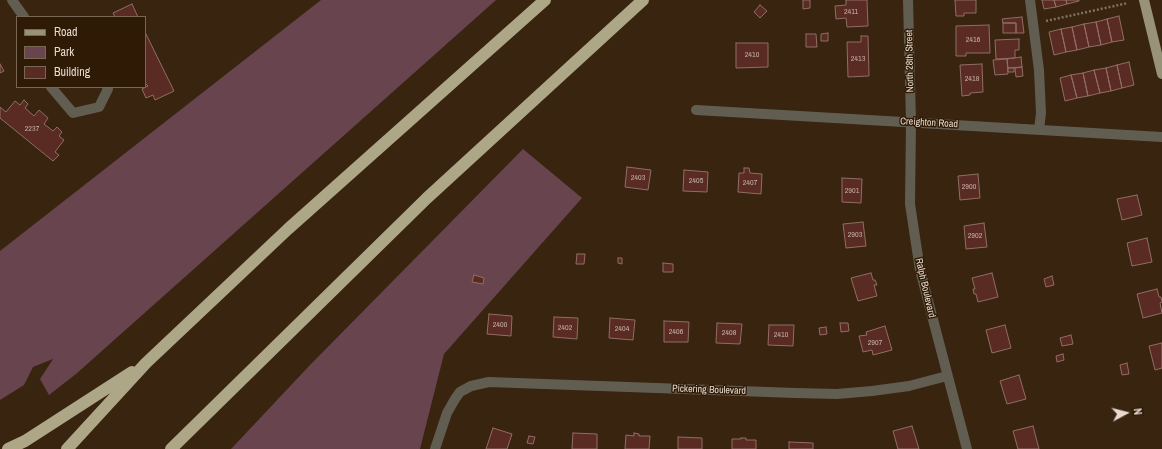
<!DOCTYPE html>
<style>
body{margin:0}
#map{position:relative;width:1162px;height:449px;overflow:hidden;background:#38240f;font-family:"Archivo Narrow",sans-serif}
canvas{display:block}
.legend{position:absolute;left:16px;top:16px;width:130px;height:72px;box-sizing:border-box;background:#2e1a05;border:1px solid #786755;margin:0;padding:5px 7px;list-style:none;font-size:12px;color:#e8dace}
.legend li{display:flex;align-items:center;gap:8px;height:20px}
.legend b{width:20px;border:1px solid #786755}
.north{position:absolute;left:1106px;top:393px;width:40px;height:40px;-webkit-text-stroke:3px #2e1a05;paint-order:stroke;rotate:83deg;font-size:11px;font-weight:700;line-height:16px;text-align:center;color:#e8dace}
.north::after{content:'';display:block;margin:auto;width:14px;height:18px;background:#e8dace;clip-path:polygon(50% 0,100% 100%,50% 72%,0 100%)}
</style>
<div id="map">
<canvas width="1162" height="449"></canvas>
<ul class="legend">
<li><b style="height:5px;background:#989378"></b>Road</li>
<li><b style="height:11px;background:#67444e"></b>Park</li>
<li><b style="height:11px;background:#592b22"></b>Building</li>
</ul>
<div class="north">N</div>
</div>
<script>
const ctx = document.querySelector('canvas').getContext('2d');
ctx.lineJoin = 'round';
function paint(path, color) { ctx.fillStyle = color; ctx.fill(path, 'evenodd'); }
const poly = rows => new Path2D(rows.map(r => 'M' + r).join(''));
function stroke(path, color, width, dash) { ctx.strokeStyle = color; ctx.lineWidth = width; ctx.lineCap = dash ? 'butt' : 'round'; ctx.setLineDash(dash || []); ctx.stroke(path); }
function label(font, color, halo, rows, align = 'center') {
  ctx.font = font + ' "Archivo Narrow",sans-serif'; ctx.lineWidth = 3; ctx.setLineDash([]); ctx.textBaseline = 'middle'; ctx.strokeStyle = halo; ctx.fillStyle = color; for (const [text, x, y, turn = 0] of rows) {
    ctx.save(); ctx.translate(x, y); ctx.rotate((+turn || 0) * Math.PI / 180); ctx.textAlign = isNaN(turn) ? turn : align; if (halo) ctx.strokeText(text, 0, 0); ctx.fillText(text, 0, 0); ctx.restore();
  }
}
const green = poly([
 [321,0,496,0,76,374,49,395,40,379,53,359,33,367,24,385,0,400,0,251],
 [523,149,582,198,444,354,420,449,231,449,310,365]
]);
const building = poly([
 [803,0,810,0,810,8,803,9,803,0],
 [846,0,867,0,868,26,847,27,846,18,836,19,835,6,846,5,846,0],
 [955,0,976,0,976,13,964,13,964,16,956,16,955,0],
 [1042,0,1054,0,1056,7,1044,9,1042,0],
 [1054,0,1066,0,1067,4,1056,7,1054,0],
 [1066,0,1079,0,1079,1,1067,4,1066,0],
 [132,4,138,17,115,17,113,13,132,4],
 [760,5,767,11,760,18,754,12,760,5],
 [1119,16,1124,40,1112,42,1107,19,1119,16],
 [1022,17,1024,33,1016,33,1016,23,1003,23,1002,19,1022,17],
 [1107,19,1112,42,1101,45,1096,22,1107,19],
 [1096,22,1101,45,1089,47,1084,24,1096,22],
 [1003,23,1016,23,1016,33,1003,33,1003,23],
 [1084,24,1089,47,1077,50,1072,27,1084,24],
 [989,25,990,53,966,53,966,56,956,56,956,26,989,25],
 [1072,27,1077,50,1066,52,1061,29,1072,27],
 [1061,29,1066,52,1054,55,1049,32,1061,29],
 [145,32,174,91,155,100,153,95,146,98,142,89,148,86,145,83,145,32],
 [828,33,828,41,821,41,821,34,828,33],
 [806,34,816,34,817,47,806,47,806,34],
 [861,36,868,36,869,76,848,77,847,42,861,42,861,36],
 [1019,39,1019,50,1015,50,1015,58,996,59,995,40,1019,39],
 [736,43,768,43,768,67,736,68,736,43],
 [1021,57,1022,67,1008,68,1007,59,1021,57],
 [1007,59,1008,74,995,75,993,60,1007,59],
 [1129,62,1134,85,1122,88,1117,65,1129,62],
 [0,64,4,71,0,73,0,64],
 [982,64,983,92,970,93,970,95,962,96,960,65,982,64],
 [1117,65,1122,88,1111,91,1106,68,1117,65],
 [1022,67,1023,76,1016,77,1015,68,1022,67],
 [1008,68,1014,68,1014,72,1008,72,1008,68],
 [1106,68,1111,91,1100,93,1094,70,1106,68],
 [1094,70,1100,93,1088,96,1083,73,1094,70],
 [1083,73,1088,96,1077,98,1071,75,1083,73],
 [1071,75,1077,98,1065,101,1060,78,1071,75],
 [24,100,28,104,25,108,34,116,39,110,48,118,44,124,53,131,57,127,62,132,59,136,64,140,55,152,59,155,53,161,0,118,0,107,6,112,15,101,20,105,24,100],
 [627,167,651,170,648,190,625,187,627,167],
 [744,168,749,168,750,173,762,174,761,194,738,192,739,173,744,173,744,168],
 [684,170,708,172,707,192,683,191,684,170],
 [978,174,980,198,960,200,958,176,978,174],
 [842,178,862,179,861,203,842,202,842,178],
 [1137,195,1142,215,1122,220,1117,199,1137,195],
 [863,222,866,246,846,248,843,224,863,222],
 [984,223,987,247,966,249,964,226,984,223],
 [1147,238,1152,262,1132,266,1127,243,1147,238],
 [577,254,585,254,584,264,576,264,577,254],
 [618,258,622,258,622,264,618,263,618,258],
 [663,263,673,264,673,272,663,272,663,263],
 [871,273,873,280,875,280,877,285,874,285,877,296,858,301,851,278,871,273],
 [992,273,998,297,978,302,976,294,974,294,973,289,975,289,972,278,992,273],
 [474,275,484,278,483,284,472,282,474,275],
 [1052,276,1054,285,1046,287,1044,279,1052,276],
 [1157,289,1159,297,1161,297,1162,302,1160,303,1162,313,1143,318,1137,294,1157,289],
 [489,314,512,316,511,336,487,334,489,314],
 [554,317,578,318,577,339,553,337,554,317],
 [610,318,635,320,633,340,609,338,610,318],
 [664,321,689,322,688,342,664,342,664,321],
 [717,323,742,324,740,344,716,343,717,323],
 [840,323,848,323,849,331,841,332,840,323],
 [769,325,794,325,793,346,768,345,769,325],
 [1005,325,1011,348,992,353,986,330,1005,325],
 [885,326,892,350,873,355,872,350,863,352,859,336,867,335,866,332,885,326],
 [826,327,827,334,820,335,819,328,826,327],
 [1071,335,1073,344,1062,346,1060,338,1071,335],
 [1162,343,1162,368,1155,370,1149,346,1162,343],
 [1063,354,1064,360,1057,362,1056,356,1063,354],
 [1127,363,1129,374,1122,375,1120,365,1127,363],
 [1019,375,1026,399,1007,404,1000,381,1019,375],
 [912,426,919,449,898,449,893,431,912,426],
 [1033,426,1039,449,1018,449,1013,431,1033,426],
 [493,428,512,434,507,449,486,449,493,428],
 [573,433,597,434,597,449,572,449,573,433],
 [634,433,639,434,639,436,650,436,649,449,625,449,626,435,634,436,634,433],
 [529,436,535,437,533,444,527,443,529,436],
 [678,437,702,438,702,449,678,449,678,437],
 [741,438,746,438,746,440,756,440,756,449,732,449,732,439,741,439,741,438],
 [789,442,813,443,813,449,789,449,789,442]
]);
const path = poly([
 [1046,21,1128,3]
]);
const minor = poly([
 [12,0,24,17],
 [908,0,911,122,910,204,920,270,967,449],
 [1030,0,1039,70,1041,113,1039,130],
 [51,87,73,113,99,107,108,89,107,87],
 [696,110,1162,137],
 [435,449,447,413,455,399,460,392,471,386,489,382,795,393,837,394,872,391,909,386,947,376]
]);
const major = poly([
 [1144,0,1162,74]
]);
const highway = poly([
 [8,449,25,441,132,372],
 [67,449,146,363,288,229,545,0],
 [171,449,427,198,643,0]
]);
const numberNames = [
 ["2411",851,12],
 ["2416",973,40],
 ["2410",752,55],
 ["2413",858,59],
 ["2418",972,79],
 ["2237",32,129],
 ["2403",638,178],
 ["2405",696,181],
 ["2407",750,183],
 ["2900",969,187],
 ["2901",852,191],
 ["2903",855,235],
 ["2902",975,236],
 ["2400",500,325],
 ["2402",565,328],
 ["2404",622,329],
 ["2406",676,332],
 ["2408",729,333],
 ["2410",781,335],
 ["2907",875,343]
];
const streetNames = [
 ["North 28th Street",910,61,-91],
 ["Creighton Road",929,123,3],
 ["Ralph Boulevard",925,288,77],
 ["Pickering Boulevard",709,390,2]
];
paint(green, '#67444e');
paint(building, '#592b22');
stroke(building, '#906e66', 1);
stroke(path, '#837160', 2.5, [2, 2]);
stroke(minor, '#615e51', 10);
stroke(major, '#989378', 10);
stroke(highway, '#aea787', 12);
label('8px', '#c4aea3', null, numberNames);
label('10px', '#e8dace', '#2e1a05', streetNames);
</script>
